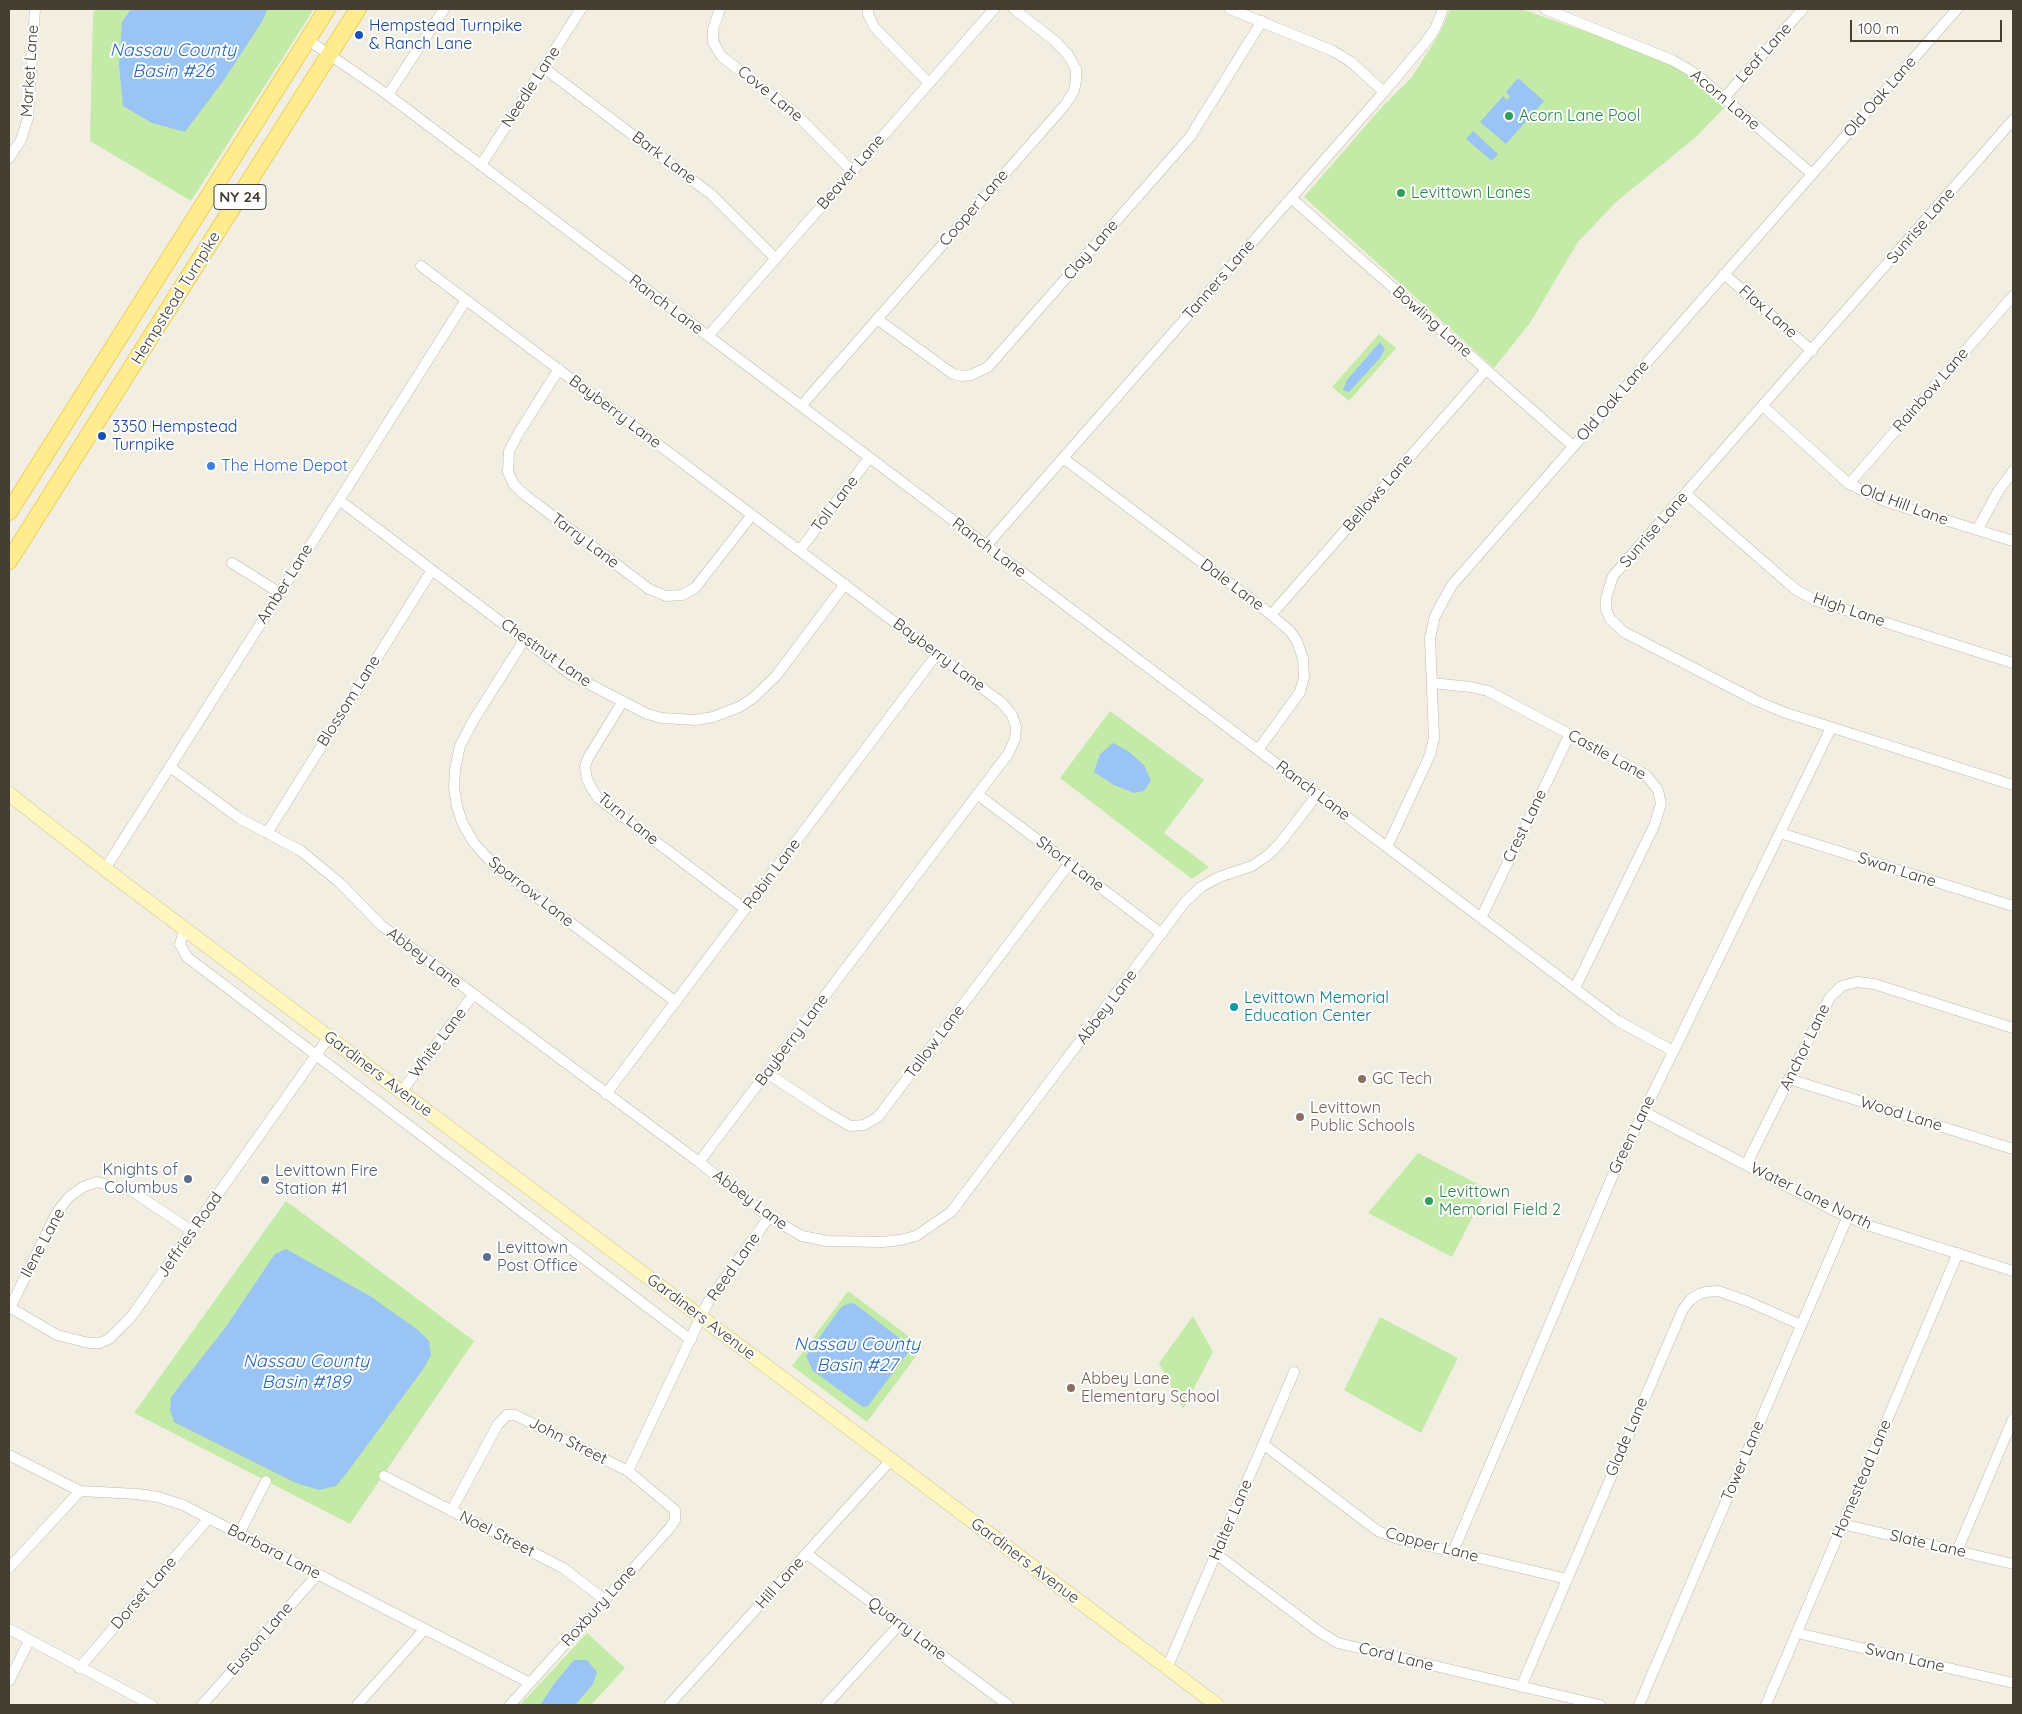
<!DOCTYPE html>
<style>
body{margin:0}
#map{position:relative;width:2022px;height:1714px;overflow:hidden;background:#f2efe2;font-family:Quicksand,sans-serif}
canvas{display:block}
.frame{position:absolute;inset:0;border:10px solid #443f32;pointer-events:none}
.scale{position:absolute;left:1850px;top:20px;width:152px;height:22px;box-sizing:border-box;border:2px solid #443f32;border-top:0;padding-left:6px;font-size:15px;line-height:18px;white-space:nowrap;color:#443f32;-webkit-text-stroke:4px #fff;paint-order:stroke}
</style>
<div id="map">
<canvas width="2022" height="1714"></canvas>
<div class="frame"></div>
<div class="scale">100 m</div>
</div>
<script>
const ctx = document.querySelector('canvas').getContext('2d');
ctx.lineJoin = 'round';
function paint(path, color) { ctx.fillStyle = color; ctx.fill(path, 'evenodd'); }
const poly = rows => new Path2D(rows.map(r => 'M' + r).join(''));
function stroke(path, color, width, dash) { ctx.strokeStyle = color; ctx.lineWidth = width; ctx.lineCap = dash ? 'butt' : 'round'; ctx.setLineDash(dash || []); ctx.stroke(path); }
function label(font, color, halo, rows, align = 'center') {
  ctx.font = font + ' Quicksand,sans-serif'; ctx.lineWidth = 4; ctx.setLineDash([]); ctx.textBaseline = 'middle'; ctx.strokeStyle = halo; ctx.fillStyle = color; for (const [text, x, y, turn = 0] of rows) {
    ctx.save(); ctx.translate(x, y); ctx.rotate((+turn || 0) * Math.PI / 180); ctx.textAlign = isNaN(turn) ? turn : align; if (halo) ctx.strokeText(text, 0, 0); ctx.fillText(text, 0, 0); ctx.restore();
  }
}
const green = poly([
 [96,9,314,9,191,201,90,141,93,13],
 [1450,9,1521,9,1672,61,1724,108,1696,137,1616,202,1578,242,1530,323,1494,368,1304,197,1381,108,1412,77,1441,31],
 [1379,334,1396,348,1349,401,1332,387],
 [1110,711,1204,780,1164,833,1209,867,1192,879,1060,778],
 [1418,1153,1487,1189,1452,1257,1368,1213],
 [286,1201,474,1341,350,1524,134,1413],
 [848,1291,923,1347,867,1422,792,1366],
 [1193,1316,1213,1352,1183,1409,1159,1363],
 [1380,1317,1458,1358,1421,1433,1344,1390],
 [587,1633,625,1668,591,1705,520,1705]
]);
const water = poly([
 [131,9,267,9,263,20,224,80,185,132,152,123,123,106,119,65,122,22],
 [1518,78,1544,101,1506,144,1480,122,1503,96,1507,100,1510,97,1506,92],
 [1473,131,1498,154,1492,161,1466,139],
 [1380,342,1385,349,1380,358,1349,392,1343,390,1347,380],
 [1113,743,1128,751,1144,765,1151,781,1144,791,1134,793,1114,785,1094,772,1100,754],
 [286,1249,370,1296,418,1330,429,1341,431,1355,424,1368,346,1474,336,1486,319,1490,296,1483,174,1422,170,1410,171,1397,225,1328,275,1254],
 [850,1303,855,1304,907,1344,910,1350,868,1406,863,1407,813,1371,806,1356,839,1310,843,1306],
 [574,1660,587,1660,597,1672,593,1684,575,1705,540,1705,554,1684]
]);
const minor = poly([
 [720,9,713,29,713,42,722,57,795,113,852,171],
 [868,9,868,14,874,27,929,83],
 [1230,9,1333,51,1351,62,1384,92],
 [1545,9,1672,60,1696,74,1812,174],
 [308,40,388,95,1618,1021,1673,1051],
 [544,68,712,195,775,258],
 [388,95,444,9],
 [1724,98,1803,9],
 [2013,120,1613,576,1606,598,1606,609,1610,619,1624,632,1757,701,1783,712,2013,785],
 [9,158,21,140,28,118,35,9],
 [481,165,581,9],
 [1291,198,1573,446],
 [421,266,1002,703,1012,715,1016,727,1015,739,1008,754,699,1162],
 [1724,274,1812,351],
 [877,319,953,374,962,376,971,375,988,367,1190,137,1262,21],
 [708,336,994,9],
 [559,369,518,434,509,451,508,472,514,485,525,495,649,589,666,596,682,595,695,588,752,515],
 [801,406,1065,105,1074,91,1076,80,1076,69,1068,55,1056,42,1014,9],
 [1763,406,1849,484,1887,502,2013,541],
 [1063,458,1264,609,1290,631,1297,641,1303,659,1304,677,1300,692,1258,750],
 [1849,484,2013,296],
 [1686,494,1788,583,1798,591,1817,601,2013,663],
 [339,500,570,674,647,714,662,718,695,720,713,717,739,707,753,698,776,676,845,584],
 [1977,530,1999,490,2013,471],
 [986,546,1384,92,1425,43,1435,29,1443,9],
 [800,550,869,458],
 [232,563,280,593],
 [1271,615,1486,370],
 [524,640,473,721,460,746,455,769,454,788,457,806,462,822,474,843,495,866,676,1002],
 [1432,683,1471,687,1488,691,1646,775,1658,790,1661,804,1654,826,1575,988],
 [623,701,588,758,585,767,587,779,592,789,598,798,745,909],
 [170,767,239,818,301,851,340,883,382,926,699,1162,769,1217,802,1236,827,1241,883,1242,900,1240,916,1236,951,1212,1185,902,1201,887,1219,877,1252,866,1268,855,1280,843,1317,795],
 [977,794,1162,934],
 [267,833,432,570],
 [1780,833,2013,906],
 [1387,847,1430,755,1434,738,1430,638,1435,616,1452,585,1957,9],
 [105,869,466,300],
 [1481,918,1570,734],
 [185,929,180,944,187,957,691,1340],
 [767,1073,826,1112,850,1126,864,1125,878,1117,1069,864],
 [1789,1079,2013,1149],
 [402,1091,473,995],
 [606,1094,937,654],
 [1644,1112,1839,1213,1867,1225,2013,1271],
 [1746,1165,1830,997,1842,986,1857,982,1874,984,2013,1028],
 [9,1307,57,1335,89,1343,100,1343,109,1339,131,1317,329,1037],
 [10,1308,57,1212,69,1197,83,1187,97,1182,132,1191,192,1231],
 [1263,1444,1378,1531,1395,1538,1567,1579],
 [9,1455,80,1491,137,1494,158,1497,183,1505,530,1683],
 [628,1471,708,1302,769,1217],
 [384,1476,563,1568,605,1600],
 [451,1511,498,1424,507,1415,515,1415,628,1471,675,1510,675,1520,669,1529,510,1705],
 [1842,1524,2013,1564],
 [239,1534,266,1481],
 [1957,1551,2013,1419],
 [1453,1552,1613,1175,1831,728],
 [807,1554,1008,1705],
 [1216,1554,1321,1633,1338,1643,1600,1705],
 [9,1568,80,1491],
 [9,1629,152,1705],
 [1797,1633,2013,1683],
 [79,1668,209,1518],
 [1167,1668,1294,1372],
 [9,1681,29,1641],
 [1521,1687,1683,1309,1690,1300,1699,1294,1706,1292,1718,1291,1747,1301,1801,1325],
 [202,1705,318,1574],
 [357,1705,425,1629],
 [669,1705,891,1460],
 [826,1705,900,1624],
 [1639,1705,1848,1216],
 [1766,1705,1958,1253]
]);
const secondary = poly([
 [9,794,105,869,1217,1705]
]);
const primary = poly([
 [9,512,327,9],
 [9,561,358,9]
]);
const markers = [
 [359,35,5,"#1a4fb4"],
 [1509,116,5,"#2e9e5b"],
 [1401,193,5,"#2e9e5b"],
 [102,436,5,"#1a4fb4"],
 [211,466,5,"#3f7fe0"],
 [1234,1007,5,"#0f9aa8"],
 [1362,1079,5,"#8d6e63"],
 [1300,1117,5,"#8d6e63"],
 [188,1179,5,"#5c6f8a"],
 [265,1180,5,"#5c6f8a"],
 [1429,1201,5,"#2e9e5b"],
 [487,1257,5,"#5c6f8a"],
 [1071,1388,5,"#8d6e63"]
];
const shields = [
 [240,197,52]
];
const shieldNames = [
 ["NY 24",240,197]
];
const transitNames = [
 ["Hempstead Turnpike",369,26],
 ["& Ranch Lane",369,44],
 ["3350 Hempstead",112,427],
 ["Turnpike",112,445]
];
const streetNames = [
 ["Leaf Lane",1764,53,-48],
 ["Market Lane",30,71,-86],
 ["Needle Lane",531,87,-57],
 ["Cove Lane",770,94,39],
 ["Old Oak Lane",1880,97,-49],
 ["Acorn Lane",1725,100,40],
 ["Bark Lane",664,158,37],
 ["Beaver Lane",851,172,-49],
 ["Cooper Lane",974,208,-49],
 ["Sunrise Lane",1921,226,-49],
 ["Clay Lane",1091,250,-49],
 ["Tanners Lane",1219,280,-49],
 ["Hempstead Turnpike",176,298,-58],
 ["Ranch Lane",666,305,37],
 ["Flax Lane",1768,312,41],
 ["Bowling Lane",1432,322,41],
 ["Rainbow Lane",1931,390,-49],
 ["Old Oak Lane",1613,401,-49],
 ["Bayberry Lane",615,412,37],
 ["Bellows Lane",1378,493,-49],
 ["Toll Lane",835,504,-53],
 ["Old Hill Lane",1904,505,20],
 ["Sunrise Lane",1654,530,-49],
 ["Tarry Lane",585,541,37],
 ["Ranch Lane",989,548,37],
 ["Amber Lane",285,584,-58],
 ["Dale Lane",1232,585,37],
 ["High Lane",1849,610,19],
 ["Chestnut Lane",546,653,35],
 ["Bayberry Lane",939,655,37],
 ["Blossom Lane",349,701,-58],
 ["Castle Lane",1607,755,29],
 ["Ranch Lane",1313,791,37],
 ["Turn Lane",628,819,39],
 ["Crest Lane",1525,826,-64],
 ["Short Lane",1070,864,37],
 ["Swan Lane",1897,870,18],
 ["Robin Lane",772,874,-53],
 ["Sparrow Lane",531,892,38],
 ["Abbey Lane",424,958,37],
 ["Abbey Lane",1107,1007,-53],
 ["Bayberry Lane",792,1040,-53],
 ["Tallow Lane",935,1042,-53],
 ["White Lane",438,1043,-53],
 ["Anchor Lane",1805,1047,-64],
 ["Gardiners Avenue",378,1074,37],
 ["Wood Lane",1901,1114,17],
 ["Green Lane",1632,1135,-64],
 ["Water Lane North",1811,1196,26],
 ["Abbey Lane",750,1200,37],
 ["Jeffries Road",190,1235,-55],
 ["Ilene Lane",43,1243,-62],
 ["Reed Lane",734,1267,-55],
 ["Gardiners Avenue",701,1317,37],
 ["Glade Lane",1627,1437,-67],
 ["John Street",568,1441,27],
 ["Tower Lane",1743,1461,-67],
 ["Homestead Lane",1862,1479,-67],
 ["Halter Lane",1231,1520,-67],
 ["Noel Street",497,1534,27],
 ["Slate Lane",1928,1544,13],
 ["Copper Lane",1432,1545,15],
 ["Barbara Lane",274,1552,27],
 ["Gardiners Avenue",1025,1561,37],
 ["Hill Lane",780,1583,-48],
 ["Dorset Lane",144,1593,-49],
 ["Roxbury Lane",599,1606,-48],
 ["Quarry Lane",907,1629,37],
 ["Euston Lane",260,1639,-49],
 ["Cord Lane",1396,1657,14],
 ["Swan Lane",1905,1658,13]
];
const leisureNames = [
 ["Acorn Lane Pool",1519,116],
 ["Levittown Lanes",1411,193],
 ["Levittown",1439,1192],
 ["Memorial Field 2",1439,1210]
];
const shopNames = [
 ["The Home Depot",221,466]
];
const cultureNames = [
 ["Levittown Memorial",1244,998],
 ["Education Center",1244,1016]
];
const educationNames = [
 ["GC Tech",1372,1079],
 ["Levittown",1310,1108],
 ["Public Schools",1310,1126],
 ["Abbey Lane",1081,1379],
 ["Elementary School",1081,1397]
];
const serviceNames = [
 ["Knights of",178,1170,"right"],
 ["Columbus",178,1188,"right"],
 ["Levittown Fire",275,1171],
 ["Station #1",275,1189],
 ["Levittown",497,1248],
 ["Post Office",497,1266]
];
const waterNames = [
 ["Nassau County",173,51],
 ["Basin #26",173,72],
 ["Nassau County",857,1345],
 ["Basin #27",857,1366],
 ["Nassau County",306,1362],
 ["Basin #189",306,1383]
];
paint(green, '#c4eaa8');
paint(water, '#99c4f4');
stroke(minor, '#c1bba7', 11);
stroke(secondary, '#d5cb8e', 15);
stroke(primary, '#ead058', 18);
stroke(minor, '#fff', 10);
stroke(secondary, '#fff7bf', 14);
stroke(primary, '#ffec8e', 16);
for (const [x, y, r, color] of markers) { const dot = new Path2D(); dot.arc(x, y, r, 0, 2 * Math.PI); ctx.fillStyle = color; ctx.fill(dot); stroke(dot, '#fff', 2); }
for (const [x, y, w] of shields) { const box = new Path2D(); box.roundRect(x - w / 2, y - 12.5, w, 25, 4); ctx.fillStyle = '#fff'; ctx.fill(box); stroke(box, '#443f32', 1); }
label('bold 15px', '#443f32', null, shieldNames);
label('16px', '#164399', '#fff', transitNames, 'left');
label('16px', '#443f32', '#fff', streetNames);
label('16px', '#27864d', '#fff', leisureNames, 'left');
label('16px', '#366cbe', '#fff', shopNames, 'left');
label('16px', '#0d838f', '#fff', cultureNames, 'left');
label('16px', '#785e54', '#fff', educationNames, 'left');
label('16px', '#4e5e75', '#fff', serviceNames, 'left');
label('italic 18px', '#2668b5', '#fff', waterNames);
</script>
